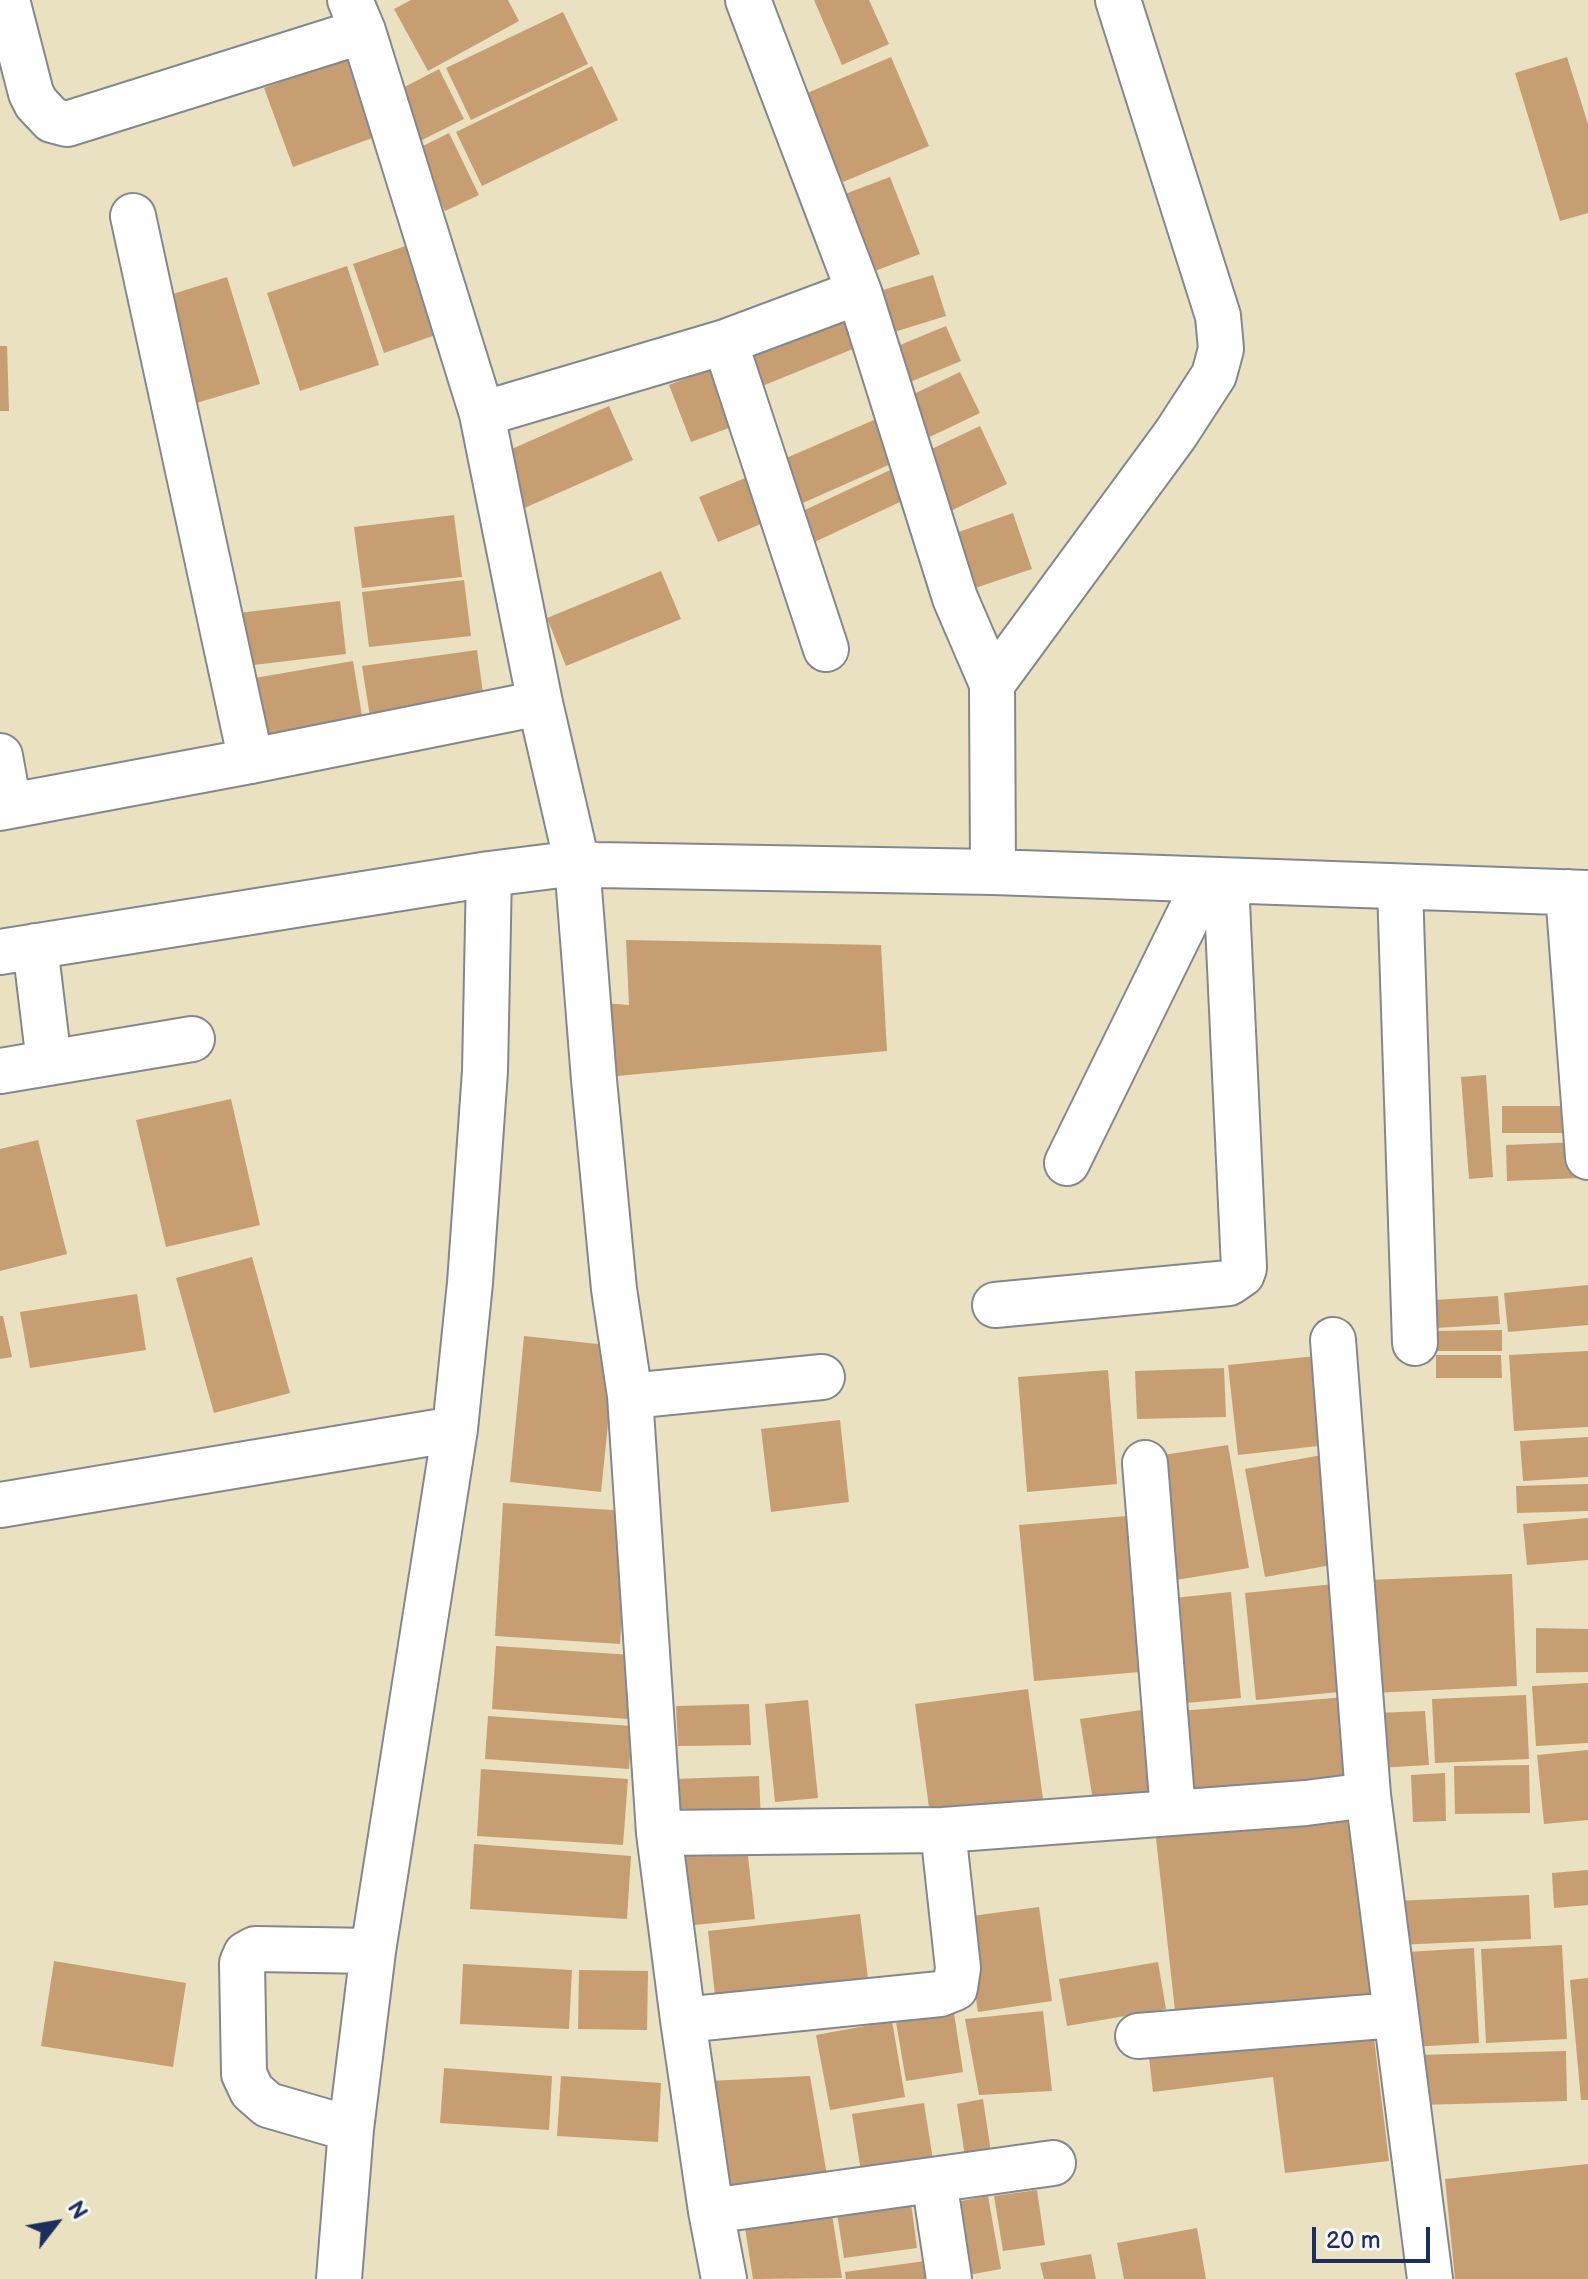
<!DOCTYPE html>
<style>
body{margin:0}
#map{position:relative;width:1588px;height:2279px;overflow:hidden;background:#eae1c0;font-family:"Balsamiq Sans",sans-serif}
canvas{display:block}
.north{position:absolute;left:16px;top:2183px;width:80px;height:80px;-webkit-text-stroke:6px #f6f6f2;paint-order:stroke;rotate:59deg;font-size:22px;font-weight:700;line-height:32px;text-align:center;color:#1b2f5e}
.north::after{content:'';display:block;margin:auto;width:28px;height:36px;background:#1b2f5e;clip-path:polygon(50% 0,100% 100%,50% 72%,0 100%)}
.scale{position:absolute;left:1312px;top:2227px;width:118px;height:36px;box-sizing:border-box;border:4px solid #1b2f5e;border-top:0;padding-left:10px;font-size:24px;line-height:28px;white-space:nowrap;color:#1b2f5e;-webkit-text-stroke:6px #f6f6f2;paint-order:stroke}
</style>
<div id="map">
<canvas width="1588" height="2279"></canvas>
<div class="north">N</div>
<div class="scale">20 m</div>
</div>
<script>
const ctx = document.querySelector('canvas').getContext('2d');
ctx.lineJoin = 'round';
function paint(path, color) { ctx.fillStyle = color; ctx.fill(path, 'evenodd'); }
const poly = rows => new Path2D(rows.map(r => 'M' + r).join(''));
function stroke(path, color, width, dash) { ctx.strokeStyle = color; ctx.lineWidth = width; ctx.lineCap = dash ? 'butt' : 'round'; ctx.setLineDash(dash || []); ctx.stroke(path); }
const building = poly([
 [411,0,508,0,519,21,428,71,394,9],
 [814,0,869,0,889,44,842,65],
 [563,12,588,64,471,120,446,68],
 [358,54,386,133,293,167,264,88],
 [891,57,929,146,843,182,805,94],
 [1567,57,1588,124,1588,213,1560,221,1515,73],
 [592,66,618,120,482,186,456,132],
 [439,69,464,119,418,142,393,93],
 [449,133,479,195,445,211,415,150],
 [890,177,920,254,859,277,829,200],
 [420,241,450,330,384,353,353,264],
 [347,266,379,365,300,391,267,293],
 [933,275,946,316,878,337,866,295],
 [227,277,260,384,193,404,160,298],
 [856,308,870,342,755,389,741,356],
 [946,326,961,361,903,385,888,350],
 [0,346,7,346,9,411,0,411],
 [723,364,745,422,691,442,669,385],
 [960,372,980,413,919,442,899,401],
 [609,406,633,460,520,510,496,456],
 [883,416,902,459,796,506,777,462],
 [980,426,1007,484,942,515,915,457],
 [903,464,917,494,804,547,790,517],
 [755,474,773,519,718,542,699,497],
 [1013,513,1032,569,963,592,944,537],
 [454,515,462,577,362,588,354,527],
 [661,571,681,619,566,666,547,618],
 [464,580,471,636,369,647,362,592],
 [340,601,346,654,237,667,230,614],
 [477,650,485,707,371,723,362,666],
 [353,661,365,734,255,752,243,680],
 [626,940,881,945,887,1051,606,1077,602,1003,629,1005],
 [1486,1075,1493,1177,1469,1179,1461,1077],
 [231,1099,260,1225,166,1247,136,1120],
 [1502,1106,1570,1106,1570,1133,1502,1133],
 [38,1140,67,1254,0,1271,0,1149],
 [1579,1142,1581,1178,1507,1181,1506,1145],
 [252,1257,290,1393,214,1413,176,1278],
 [1588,1285,1588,1325,1508,1332,1504,1293],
 [137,1294,146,1350,30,1368,20,1312],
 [1498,1296,1500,1324,1436,1328,1434,1300],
 [0,1316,3,1316,12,1357,0,1359],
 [1502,1330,1502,1351,1434,1351,1434,1331],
 [524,1336,616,1346,601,1492,510,1482],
 [1588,1351,1588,1427,1514,1431,1509,1355],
 [1436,1355,1501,1355,1502,1378,1436,1378],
 [1316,1356,1327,1445,1238,1455,1228,1365],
 [1224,1368,1226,1417,1137,1419,1135,1371],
 [1108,1370,1117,1484,1027,1492,1018,1377],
 [840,1420,849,1502,771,1512,761,1429],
 [1588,1437,1588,1477,1523,1481,1520,1441],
 [1228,1445,1249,1568,1170,1581,1150,1457],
 [1322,1455,1342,1563,1265,1577,1245,1469],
 [1588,1484,1588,1511,1517,1513,1516,1486],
 [503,1503,628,1511,620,1644,495,1636],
 [1127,1516,1140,1672,1034,1681,1019,1525],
 [1588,1518,1588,1560,1527,1565,1523,1524],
 [1512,1574,1517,1686,1374,1693,1368,1580],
 [1334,1584,1339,1692,1256,1700,1245,1593],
 [1231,1592,1241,1698,1175,1704,1164,1599],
 [1536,1628,1588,1629,1588,1672,1536,1673],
 [496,1646,632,1655,628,1719,492,1709],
 [1588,1683,1588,1743,1536,1746,1532,1686],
 [1028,1689,1043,1799,930,1815,915,1704],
 [1526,1695,1529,1759,1435,1763,1432,1699],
 [1345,1697,1355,1782,1188,1797,1181,1711],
 [808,1700,818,1798,775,1802,765,1704],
 [749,1704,751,1745,678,1746,676,1706],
 [1141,1710,1154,1798,1094,1807,1080,1719],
 [1425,1711,1429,1765,1378,1768,1376,1713],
 [488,1716,632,1726,629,1769,485,1759],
 [1588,1750,1588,1820,1544,1824,1537,1755],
 [1529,1765,1530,1813,1455,1814,1454,1766],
 [481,1769,628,1779,623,1845,477,1836],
 [1445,1773,1446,1821,1413,1822,1411,1775],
 [759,1776,761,1821,676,1826,674,1779],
 [1352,1809,1372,2000,1176,2020,1155,1829],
 [746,1839,755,1919,684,1926,675,1846],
 [474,1844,631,1856,627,1919,470,1909],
 [1588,1870,1588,1905,1554,1908,1552,1873],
 [1529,1895,1531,1939,1397,1945,1394,1901],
 [1039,1907,1052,2001,978,2012,964,1917],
 [860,1914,869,1987,716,2005,708,1931],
 [1562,1945,1567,2039,1486,2043,1481,1949],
 [1474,1948,1479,2043,1412,2047,1407,1952],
 [54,1961,186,1983,173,2067,41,2046],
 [1158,1962,1166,2009,1067,2026,1059,1979],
 [463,1964,572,1970,569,2029,460,2024],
 [579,1970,648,1971,647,2030,578,2029],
 [1588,1978,1588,2100,1581,2100,1570,1980],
 [1043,2011,1052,2091,979,2095,965,2019],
 [954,2013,963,2072,906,2081,896,2022],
 [892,2021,905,2097,830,2110,816,2035],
 [1372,2022,1389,2161,1285,2173,1273,2077,1153,2092,1148,2049],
 [1566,2051,1567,2101,1419,2105,1417,2055],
 [444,2068,552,2076,549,2130,440,2123],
 [561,2076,661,2083,658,2142,557,2136],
 [810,2076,829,2187,732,2200,710,2081],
 [983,2099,992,2159,966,2163,957,2104],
 [924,2103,933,2160,861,2172,852,2114],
 [1588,2164,1588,2279,1455,2279,1445,2179],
 [1037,2190,1045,2245,1003,2251,994,2196],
 [988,2196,1001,2269,957,2277,945,2204],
 [911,2203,917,2248,844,2258,837,2213],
 [832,2214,842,2278,753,2279,745,2228],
 [1197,2228,1206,2279,1124,2279,1117,2243],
 [1091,2254,1096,2279,1044,2279,1040,2263],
 [925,2261,928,2279,846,2279,845,2272]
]);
const minor = poly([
 [7,0,31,93,36,103,52,120,67,124,363,31],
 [350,0,363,31,482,414,540,703,577,863,594,1080,614,1289,630,1396,659,1833,683,2020,711,2211,724,2279],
 [748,0,859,292,955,598,992,684,993,872],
 [133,216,251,761],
 [725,342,826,649],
 [482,414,725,342,859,292],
 [992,684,1175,435,1214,375,1221,349,1218,316,1118,0],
 [0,756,9,806],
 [0,808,251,761,540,703],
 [1400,888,1415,1343],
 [1568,892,1588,1157],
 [35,946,49,1062],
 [0,952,489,874,577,863,596,865,993,872,1588,893],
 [0,1071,192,1039],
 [1067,1163,1206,880],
 [995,1305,1229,1283,1242,1274,1244,1268,1226,881],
 [1333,1340,1368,1795,1430,2279],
 [630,1396,822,1377],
 [1145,1463,1173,1812],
 [0,1505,455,1429],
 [659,1833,943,1830,1306,1803,1368,1795],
 [683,2020,940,1994,955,1988,958,1968,943,1830],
 [1138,2036,1395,2015],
 [351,2129,268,2105,252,2091,244,2074,242,1963,246,1954,255,1949,373,1951],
 [934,2180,949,2279],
 [711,2211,1053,2163],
 [339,2279,351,2129,373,1951,455,1429,470,1283,485,1071,489,874]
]);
paint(building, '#c79e72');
stroke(minor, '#82888f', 48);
stroke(minor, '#fff', 44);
</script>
